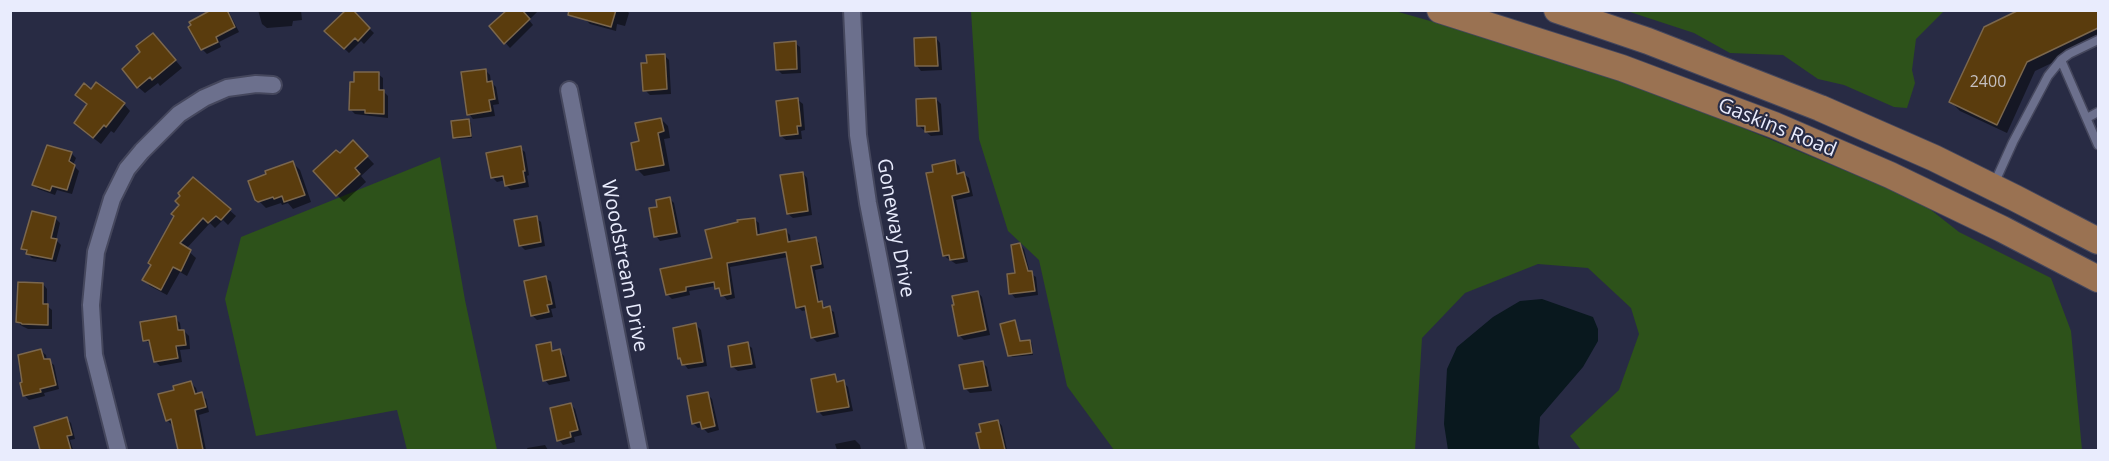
<!DOCTYPE html>
<style>
body{margin:0}
#map{position:relative;width:2109px;height:461px;overflow:hidden;background:#282b44;font-family:"Open Sans",sans-serif}
canvas{display:block}
.frame{position:absolute;inset:0;border:12px solid #e9ecfd;pointer-events:none}
</style>
<div id="map">
<canvas width="2109" height="461"></canvas>
<div class="frame"></div>
</div>
<script>
const ctx = document.querySelector('canvas').getContext('2d');
ctx.lineJoin = 'round';
function paint(path, color) { ctx.fillStyle = color; ctx.fill(path, 'evenodd'); }
const poly = rows => new Path2D(rows.map(r => 'M' + r).join(''));
function stroke(path, color, width, dash) { ctx.strokeStyle = color; ctx.lineWidth = width; ctx.lineCap = dash ? 'butt' : 'round'; ctx.setLineDash(dash || []); ctx.stroke(path); }
function label(font, color, halo, rows, align = 'center') {
  ctx.font = font + ' "Open Sans",sans-serif'; ctx.lineWidth = 4.5; ctx.setLineDash([]); ctx.textBaseline = 'middle'; ctx.strokeStyle = halo; ctx.fillStyle = color; for (const [text, x, y, turn = 0] of rows) {
    ctx.save(); ctx.translate(x, y); ctx.rotate((+turn || 0) * Math.PI / 180); ctx.textAlign = isNaN(turn) ? turn : align; if (halo) ctx.strokeText(text, 0, 0); ctx.fillText(text, 0, 0); ctx.restore();
  }
}
const green = poly([
 [971,11,1395,11,1557,57,1707,113,1906,196,1931,210,1959,232,2051,278,2071,331,2082,450,1581,450,1570,436,1619,390,1639,334,1631,308,1588,268,1538,264,1465,293,1422,338,1415,450,1114,450,1067,386,1039,260,1008,231,979,139],
 [1627,11,1944,11,1916,39,1912,70,1915,83,1907,108,1894,107,1844,85,1818,79,1783,55,1730,53,1694,33],
 [440,157,465,300,497,450,407,450,397,410,256,436,225,299,241,237]
]);
const water = poly([
 [1542,299,1593,317,1598,329,1598,341,1583,367,1540,417,1538,444,1540,450,1448,450,1444,424,1447,369,1457,347,1493,317,1520,301]
]);
const shadow = poly([
 [214,10,228,10,239,32,219,42,221,47,207,54,202,49],
 [258,10,301,10,302,20,293,21,292,26,267,28,262,24],
 [509,10,539,10,529,20,533,25,510,48,491,27],
 [587,10,626,10,629,13,625,26,617,24,616,31,590,24,585,19],
 [2023,10,2098,10,2098,41,2035,71,2007,133,1960,111,1951,102],
 [353,13,374,33,364,44,361,41,349,53,326,31],
 [936,38,940,43,942,70,921,71,917,66],
 [160,42,182,68,160,86,158,83,145,93,138,87],
 [795,43,800,47,801,73,782,74,777,69],
 [664,55,669,60,671,94,650,95,645,90,648,64],
 [485,70,490,75,491,82,496,87,499,104,493,105,495,116,473,119,469,114],
 [378,74,383,78,383,91,388,96,388,118,355,114,350,109],
 [91,91,124,104,130,111,114,133,111,131,101,144,83,130],
 [936,99,941,104,943,135,931,136,919,126],
 [798,100,803,104,805,130,801,131,802,139,786,140,781,136],
 [661,119,668,126,670,138,664,139,670,171,644,176,637,169,640,142],
 [469,121,471,123,472,138,456,139,454,137],
 [353,142,374,164,361,176,366,182,344,202,337,195,340,155],
 [520,148,525,152,529,175,527,176,529,187,511,190,506,185,505,180,497,182,492,177],
 [71,153,76,158,73,165,79,171,72,194,57,190,55,195,38,189,34,185],
 [955,161,959,166,961,174,964,174,969,178,973,196,956,200,968,262,956,264,944,256],
 [293,163,300,170,311,202,293,209,288,203,282,205,281,203,266,208,257,199],
 [803,173,807,178,812,215,793,218,788,214],
 [194,179,236,216,228,225,223,220,215,228,210,223,186,249,196,258,187,276,180,272,167,295,150,286,144,280],
 [670,199,674,203,681,237,660,241,656,236,659,208],
 [55,218,60,223,56,240,61,245,56,262,32,258,22,248],
 [536,218,541,222,545,246,525,250,520,245],
 [754,219,759,223,760,235,785,230,790,235,791,243,815,239,819,243,824,268,815,270,820,303,834,312,839,337,817,342,812,337,807,310,802,311,798,307,788,257,730,267,735,298,727,300,716,286,689,291,690,295,672,299,667,294,714,260],
 [1020,245,1024,249,1030,273,1036,277,1038,295,1015,298,1011,293,1016,274],
 [546,278,551,282,556,308,551,309,553,317,537,320,532,315],
 [43,284,47,289,47,306,52,310,52,329,28,329,22,326,17,322],
 [978,292,982,297,990,335,964,340,959,335],
 [175,318,180,323,181,331,184,331,189,336,190,349,180,350,182,362,160,366,155,361,152,345,145,340],
 [1014,322,1021,342,1030,341,1032,343,1033,355,1012,357,1010,355],
 [696,325,701,330,707,366,688,369,679,358],
 [550,344,555,352,559,351,564,356,570,381,549,385,545,380],
 [747,344,752,348,756,368,738,371,733,367],
 [41,351,46,355,47,360,54,365,59,389,44,393,45,396,29,400,24,395],
 [982,362,987,367,992,391,970,393,965,388],
 [835,376,840,383,843,382,848,387,853,411,823,416,818,411],
 [191,383,196,388,198,395,201,394,206,399,209,412,199,415,206,450,180,450,174,424,172,425,167,420,176,391],
 [707,394,712,399,719,430,708,433,702,427,698,428,693,423],
 [571,405,575,409,582,435,574,437,575,442,563,445,559,440],
 [66,418,71,423,75,439,70,440,73,450,42,450,41,449],
 [998,421,1002,426,1007,450,981,450,978,434],
 [855,440,860,445,861,450,837,450,835,444],
 [545,445,548,450,528,450,527,448]
]);
const building = poly([
 [211,10,227,10,235,27,216,37,218,42,201,50,188,27,191,25,189,22,211,10],
 [346,10,353,10,370,28,358,41,355,38,344,49,324,31,346,10],
 [507,10,522,10,530,19,504,44,489,26,507,10],
 [569,10,616,10,611,27,568,15,569,10],
 [2019,10,2098,10,2098,28,2027,62,1997,125,1949,102,1984,27,2019,10],
 [153,33,176,60,152,80,150,77,137,88,122,69,140,52,136,46,153,33],
 [936,37,938,66,915,66,914,38,936,37],
 [796,41,797,69,776,70,774,43,796,41],
 [665,54,667,89,643,91,641,63,647,63,646,55,665,54],
 [486,69,487,82,492,81,495,99,489,100,491,111,467,115,461,72,486,69],
 [354,72,379,72,379,90,384,90,384,114,365,113,365,110,349,110,350,82,354,82,354,72],
 [96,82,125,103,106,127,104,125,93,138,74,123,87,104,75,95,84,83,91,89,96,82],
 [798,98,801,126,797,126,798,134,780,136,776,101,798,98],
 [936,98,939,131,925,132,925,126,917,126,916,99,936,98],
 [661,118,664,131,658,133,664,165,636,170,631,143,639,141,635,123,661,118],
 [469,119,471,136,453,138,451,121,469,119],
 [353,140,368,156,355,168,360,174,336,196,313,171,336,150,340,153,353,140],
 [47,145,72,152,69,161,75,165,67,190,52,186,50,191,32,185,47,145],
 [521,146,525,171,523,171,525,182,505,186,503,176,491,178,486,153,521,146],
 [955,160,957,174,964,172,969,192,952,196,964,258,950,260,949,255,943,256,926,173,933,172,932,165,955,160],
 [293,161,305,195,284,202,282,196,274,199,273,197,258,202,255,200,248,181,266,174,265,171,293,161],
 [803,172,808,211,787,214,780,175,803,172],
 [193,177,231,209,221,220,216,216,208,223,203,218,180,243,191,250,181,271,173,267,161,290,142,280,151,265,148,263,174,216,171,214,179,205,175,201,180,196,178,193,193,177],
 [670,197,677,233,654,237,649,208,657,207,656,200,670,197],
 [32,211,56,217,51,238,57,239,52,259,26,254,27,250,21,249,32,211],
 [537,216,541,242,519,246,514,220,537,216],
 [755,218,757,235,786,229,788,242,816,237,821,264,811,266,818,302,822,301,823,308,830,306,835,333,811,338,805,306,796,308,786,252,727,263,731,294,721,296,719,288,715,289,714,282,686,287,686,291,666,295,660,269,712,258,705,230,738,222,737,220,755,218],
 [1020,243,1028,271,1032,271,1035,291,1009,294,1007,274,1015,273,1011,245,1020,243],
 [546,276,552,304,547,305,549,312,531,316,524,281,546,276],
 [18,282,43,283,43,304,48,304,48,325,22,324,21,323,16,322,18,282],
 [978,291,986,330,958,336,952,305,954,305,952,296,978,291],
 [176,316,178,330,184,330,186,345,176,346,178,358,154,362,149,340,143,341,140,322,176,316],
 [1015,320,1020,341,1030,340,1032,353,1008,356,1000,324,1015,320],
 [696,323,703,362,682,365,680,358,678,359,673,328,696,323],
 [551,342,552,351,560,349,566,376,543,381,536,345,551,342],
 [748,342,752,364,731,367,728,346,748,342],
 [41,349,44,359,50,359,56,385,40,389,41,392,23,396,20,383,22,382,18,355,41,349],
 [983,361,988,386,964,389,959,365,983,361],
 [835,374,837,382,844,380,849,407,817,412,811,379,835,374],
 [191,381,195,394,202,392,206,407,195,410,203,450,178,450,171,419,166,421,158,394,174,390,173,386,191,381],
 [708,392,715,426,702,429,700,422,692,424,687,396,708,392],
 [571,403,578,430,570,432,571,437,557,441,550,408,571,403],
 [67,417,72,435,67,436,71,450,40,450,34,427,67,417],
 [998,420,1005,450,980,450,976,433,981,432,979,424,998,420]
]);
const lane = poly([
 [2061,60,2069,54,2098,40],
 [2087,118,2098,112],
 [1994,184,2013,142,2048,76,2061,60,2098,145]
]);
const street = poly([
 [852,10,858,135,868,203,916,450],
 [569,90,639,450],
 [118,450,94,355,91,305,96,252,112,199,127,169,142,151,179,114,204,98,227,88,256,84,273,85]
]);
const primary = poly([
 [1440,10,1622,68,1774,125,1890,175,2002,229,2098,279],
 [1557,10,1648,41,1820,108,1934,158,2015,198,2098,241]
]);
const numberNames = [
 ["2400",1988,82]
];
const streetNames = [
 ["Gaskins Road",1777,128,22],
 ["Goneway Drive",895,228,80],
 ["Woodstream Drive",624,266,79]
];
paint(green, '#2d521a');
paint(water, '#09181e');
paint(shadow, '#0007');
paint(building, '#5a3c0d');
stroke(building, '#7b674d', 1.5);
stroke(lane, '#45475d', 11);
stroke(street, '#45475d', 20);
stroke(primary, '#45475d', 28);
stroke(lane, '#6c708d', 8);
stroke(street, '#6c708d', 16);
stroke(primary, '#9a7252', 26);
label('16px', '#c5c0c1', null, numberNames);
label('20px', '#e9ecfd', '#282b44', streetNames);
</script>
